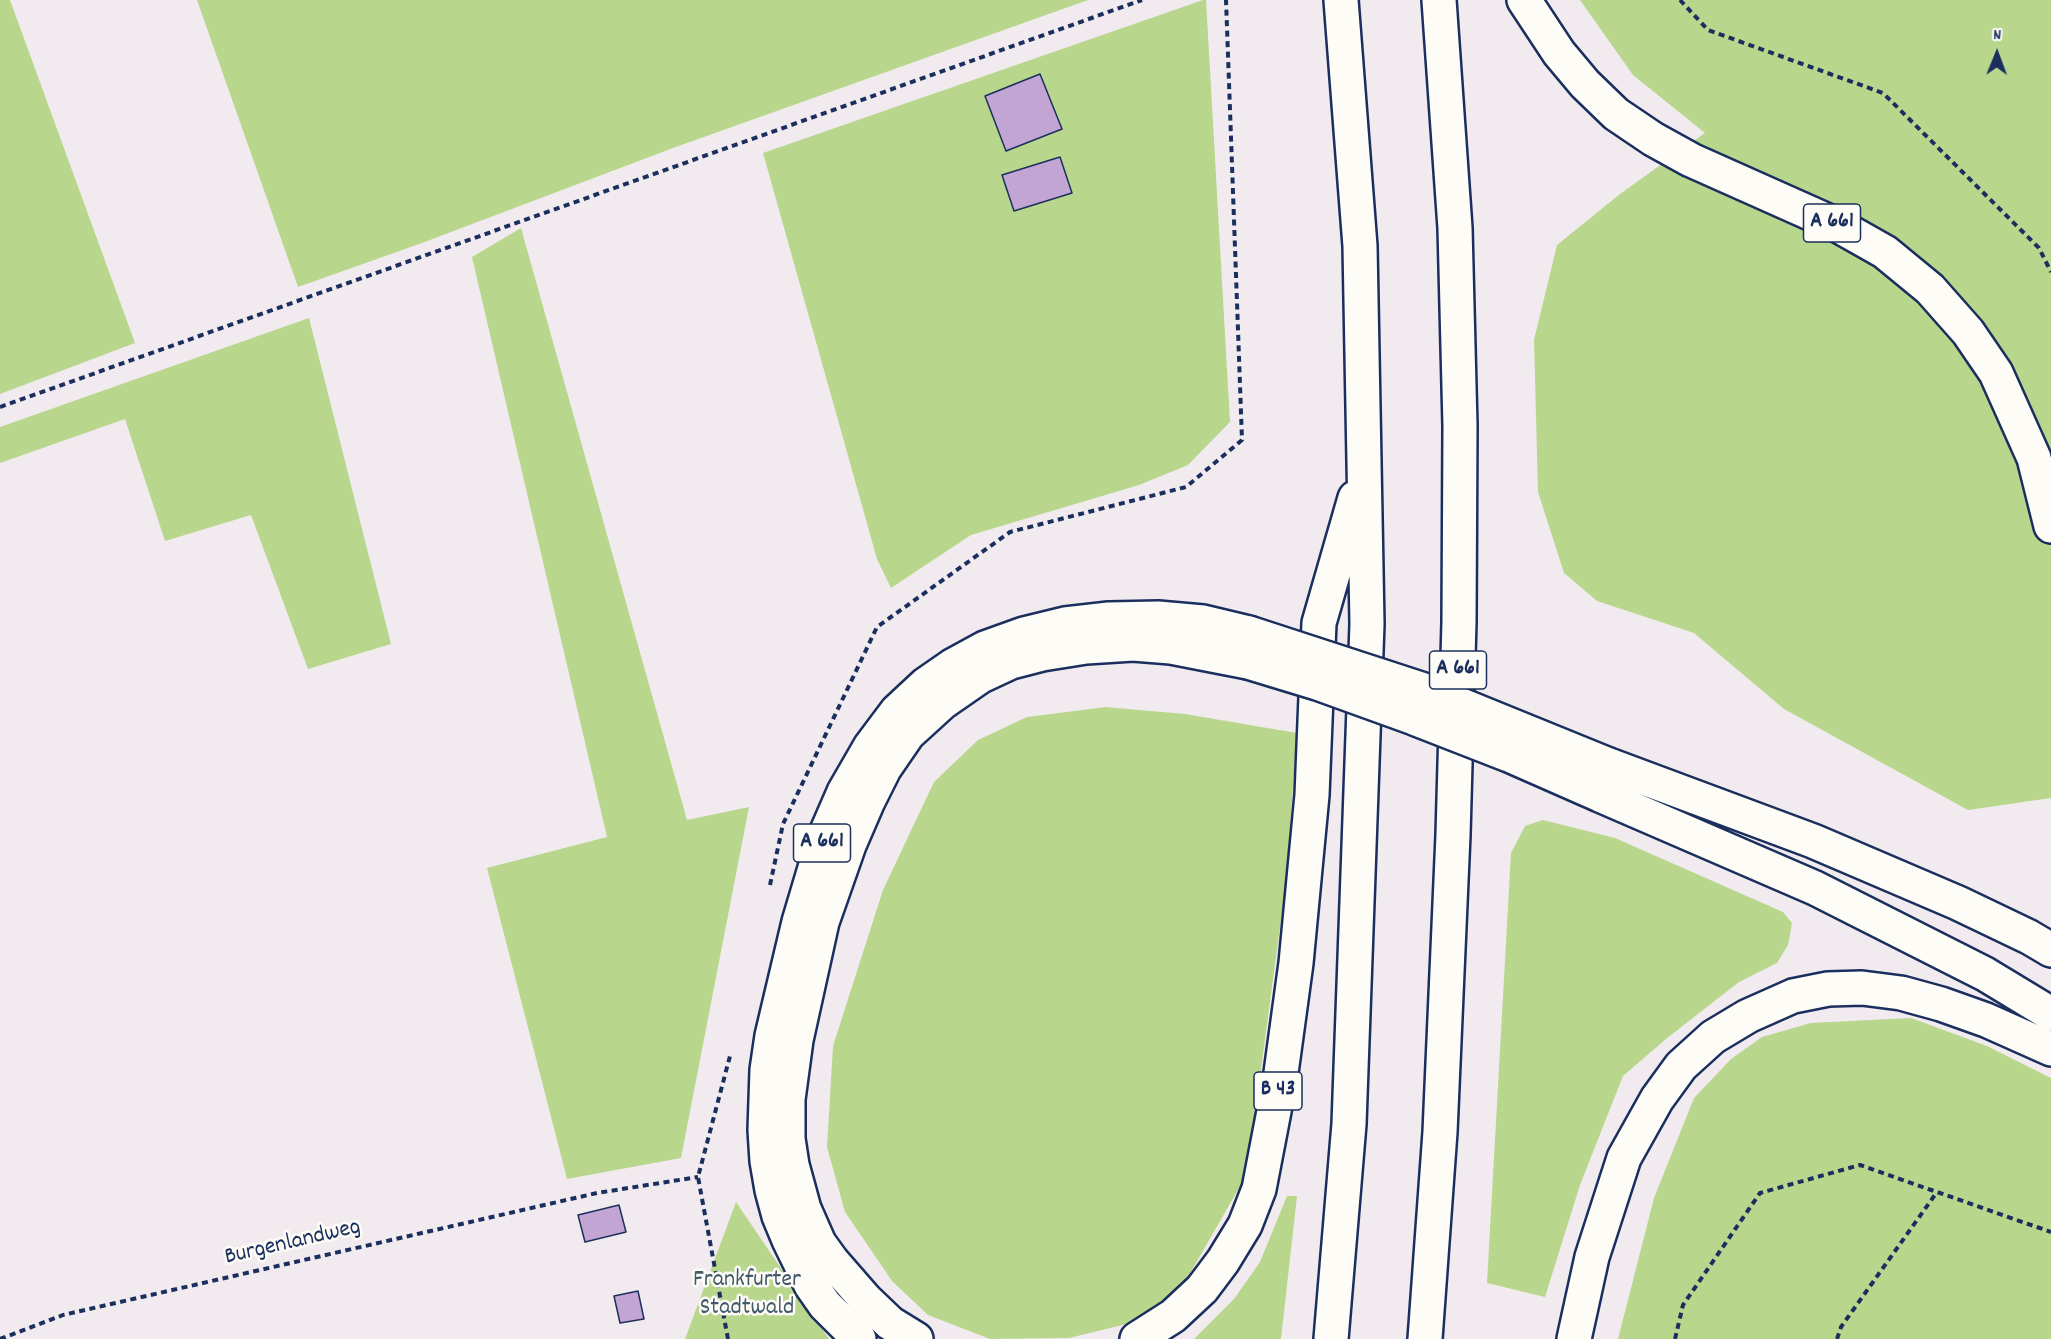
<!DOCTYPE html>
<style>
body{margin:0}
#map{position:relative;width:2051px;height:1339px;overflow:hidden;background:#f1ebf0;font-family:Dekko,sans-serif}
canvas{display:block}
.north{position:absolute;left:1967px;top:24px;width:60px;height:60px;-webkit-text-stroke:4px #fdfcf7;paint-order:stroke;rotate:1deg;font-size:16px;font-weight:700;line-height:24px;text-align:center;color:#1b2f5e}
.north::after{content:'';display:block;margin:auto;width:21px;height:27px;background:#1b2f5e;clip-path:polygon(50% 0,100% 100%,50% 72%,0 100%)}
</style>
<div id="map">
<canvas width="2051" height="1339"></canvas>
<div class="north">N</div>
</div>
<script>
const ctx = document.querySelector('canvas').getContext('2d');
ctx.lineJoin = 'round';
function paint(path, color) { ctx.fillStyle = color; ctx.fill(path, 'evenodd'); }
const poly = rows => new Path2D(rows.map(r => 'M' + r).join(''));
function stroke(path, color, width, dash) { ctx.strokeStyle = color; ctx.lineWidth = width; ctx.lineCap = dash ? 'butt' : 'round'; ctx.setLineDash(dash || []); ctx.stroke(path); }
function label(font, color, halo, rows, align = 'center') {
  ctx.font = font + ' Dekko,sans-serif'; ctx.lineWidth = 5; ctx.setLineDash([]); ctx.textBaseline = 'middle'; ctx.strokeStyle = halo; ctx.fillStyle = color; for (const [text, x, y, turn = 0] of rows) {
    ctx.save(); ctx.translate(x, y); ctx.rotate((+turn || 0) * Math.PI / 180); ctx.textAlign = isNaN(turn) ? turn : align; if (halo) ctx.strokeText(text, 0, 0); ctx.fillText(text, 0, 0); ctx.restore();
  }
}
const green = poly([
 [0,0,10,0,135,343,0,394],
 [197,0,1088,0,673,148,422,243,298,287],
 [1203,0,1206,0,1230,422,1188,465,1139,485,971,535,891,588,877,559,763,153],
 [1580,0,2051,0,2051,798,1968,810,1784,709,1694,633,1597,601,1564,573,1538,492,1534,340,1557,245,1620,194,1705,133,1633,75],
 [521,228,687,820,749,807,681,1158,567,1179,487,868,607,837,472,257],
 [309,318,391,644,308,669,251,515,165,541,125,419,0,463,0,427],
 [1106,707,1185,714,1297,733,1286,882,1247,1174,1184,1284,1135,1322,1069,1338,990,1339,928,1315,892,1281,845,1212,827,1147,833,1046,883,890,934,782,978,740,1027,717],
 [1543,820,1615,838,1783,912,1792,923,1788,945,1777,963,1739,982,1666,1039,1623,1076,1580,1185,1545,1297,1487,1283,1511,853,1525,826],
 [1911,1018,1987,1046,2051,1078,2051,1339,1618,1339,1654,1198,1694,1098,1731,1059,1762,1037,1811,1023],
 [1287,1196,1297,1196,1281,1339,1194,1339,1234,1299,1260,1262],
 [736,1202,829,1339,685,1339]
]);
const building = poly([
 [1040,74,1062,129,1006,151,985,96,1040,74],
 [1060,157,1072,193,1014,211,1002,175,1060,157],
 [619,1205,626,1232,585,1242,578,1215,619,1205],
 [638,1291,644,1319,620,1323,614,1296,638,1291]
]);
const path = poly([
 [1680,0,1708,30,1883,93,2039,248,2051,272],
 [0,407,1142,0],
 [770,885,783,824,877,627,1010,532,1186,487,1242,440,1226,0],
 [0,1339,63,1315,597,1193,698,1177],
 [728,1339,698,1177,730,1056],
 [1675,1339,1683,1305,1760,1193,1860,1165,2051,1232],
 [1837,1339,1841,1327,1937,1192]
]);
const highway = poly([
 [1524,0,1559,53,1585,84,1616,114,1653,139,1691,160,1839,226,1885,252,1930,289,1968,332,1996,373,2034,458,2051,526],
 [1609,765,1813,841,1958,903,2029,937,2051,950],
 [1600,795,1815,888,1985,974,2051,1014],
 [859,1339,825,1305,811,1285,789,1240,779,1216,772,1190,767,1161,765,1130,767,1070,772,1036,799,922,824,838,844,792,870,747,897,711,926,684,952,666,985,648,1024,634,1065,624,1109,619,1158,618,1203,622,1249,633],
 [916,1339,890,1323,866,1300,832,1261,819,1243,804,1209,792,1165,788,1139,788,1099,796,1040,822,922,849,845,868,801,884,769,908,734,942,703,981,676,1011,662,1042,654,1086,647,1133,644,1171,647,1248,662],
 [1137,1339,1173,1316,1202,1289,1223,1261,1245,1225,1259,1189,1280,1080,1296,963,1312,795,1319,623,1355,498],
 [1331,1339,1349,1124,1367,624,1360,246,1341,0],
 [1425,1339,1440,1132,1453,835,1459,622,1460,426,1455,228,1439,0],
 [1574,1339,1592,1257,1624,1158,1657,1099,1681,1066,1713,1037,1748,1016,1793,996,1828,989,1862,988,1901,993,1941,1004,1986,1020,2051,1049]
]);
const highwayBridge = poly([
 [1249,633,1427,691,1609,765],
 [1248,662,1317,683,1414,718,1509,755,1600,795]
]);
const shields = [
 [1832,223,57],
 [1458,670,57],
 [822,843,57],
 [1278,1091,48]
];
const shieldNames = [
 ["A 661",1832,223],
 ["A 661",1458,670],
 ["A 661",822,843],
 ["B 43",1278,1091]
];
const streetNames = [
 ["Burgenlandweg",293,1244,-13]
];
const parkNames = [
 ["Frankfurter",747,1282],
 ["Stadtwald",747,1310]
];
paint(green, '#b9d68d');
paint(building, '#c2a5d2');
stroke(building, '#1b2f5e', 1.5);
stroke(highway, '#1b2f5e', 38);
stroke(path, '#1b2f5e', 4, [6, 4.5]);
stroke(highway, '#fdfcf7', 33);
stroke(highwayBridge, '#1b2f5e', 38, []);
stroke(highwayBridge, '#fdfcf7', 33);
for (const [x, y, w] of shields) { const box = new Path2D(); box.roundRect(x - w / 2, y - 19, w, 38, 4.5); ctx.fillStyle = '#fdfcf7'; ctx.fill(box); stroke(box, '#1b2f5e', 1.5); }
label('bold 22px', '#1b2f5e', null, shieldNames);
label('24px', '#1b2f5e', '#fdfcf7', streetNames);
label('24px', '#42596a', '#fdfcf7', parkNames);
</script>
